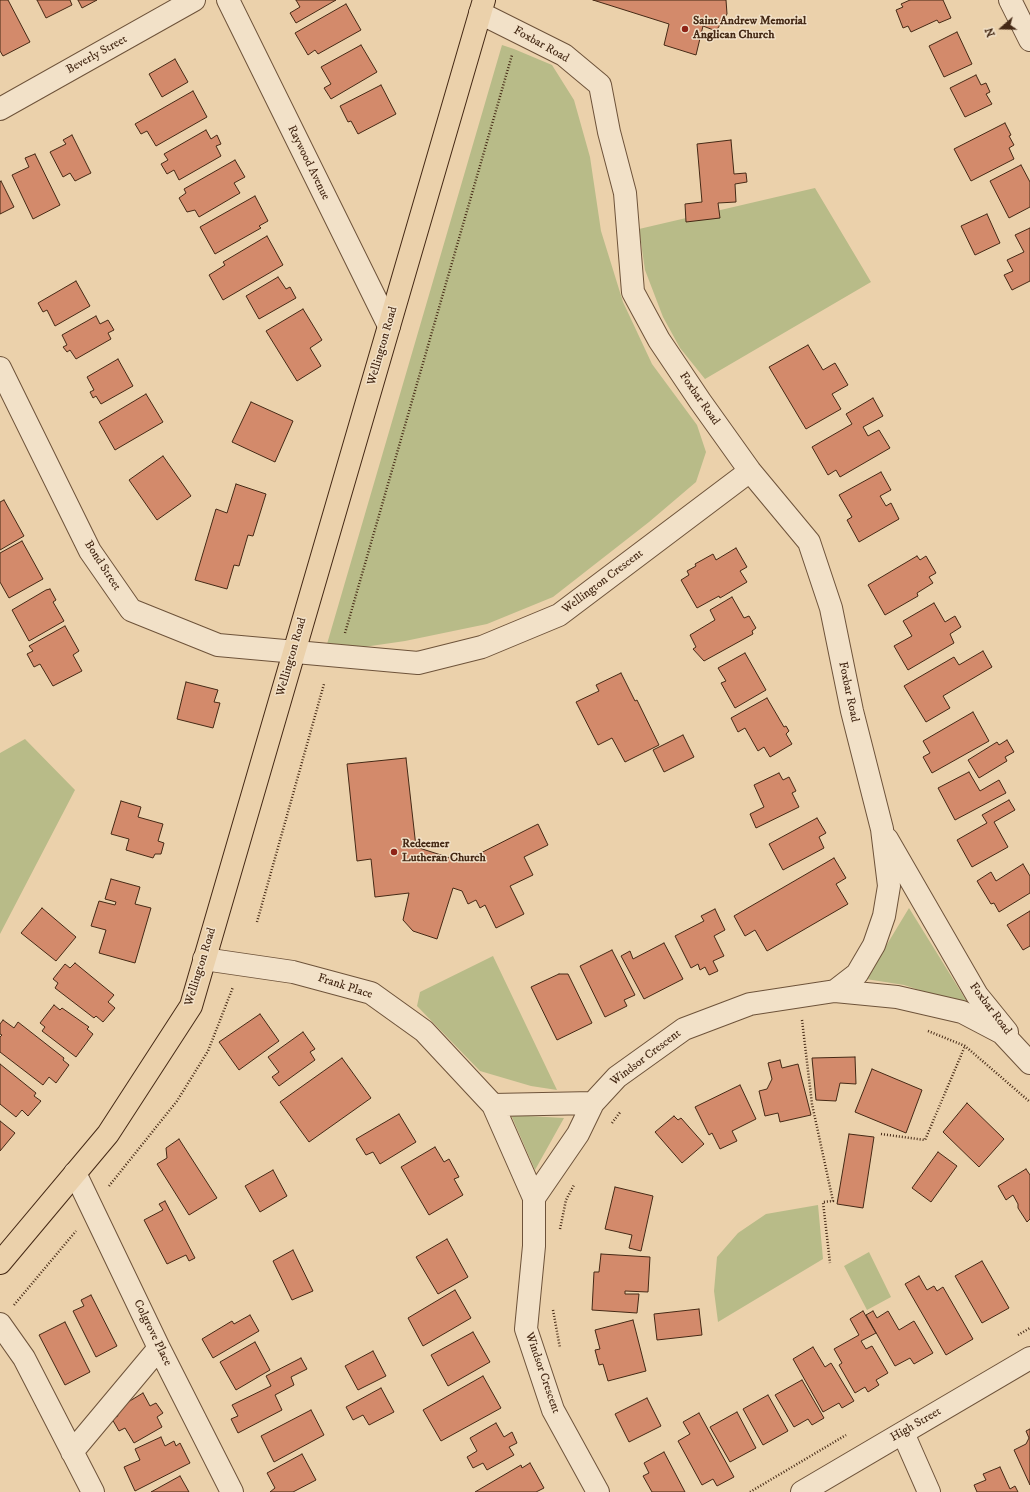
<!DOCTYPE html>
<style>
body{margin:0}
#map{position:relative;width:1030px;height:1492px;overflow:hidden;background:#ebd1ab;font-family:"IM FELL DW Pica",serif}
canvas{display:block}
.north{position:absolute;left:982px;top:8px;width:40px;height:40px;-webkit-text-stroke:3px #f2e1c8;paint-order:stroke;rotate:250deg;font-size:11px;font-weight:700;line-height:16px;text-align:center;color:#452915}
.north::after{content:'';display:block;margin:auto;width:14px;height:18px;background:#452915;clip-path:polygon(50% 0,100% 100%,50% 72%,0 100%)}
</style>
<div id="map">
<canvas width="1030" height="1492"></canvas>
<div class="north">N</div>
</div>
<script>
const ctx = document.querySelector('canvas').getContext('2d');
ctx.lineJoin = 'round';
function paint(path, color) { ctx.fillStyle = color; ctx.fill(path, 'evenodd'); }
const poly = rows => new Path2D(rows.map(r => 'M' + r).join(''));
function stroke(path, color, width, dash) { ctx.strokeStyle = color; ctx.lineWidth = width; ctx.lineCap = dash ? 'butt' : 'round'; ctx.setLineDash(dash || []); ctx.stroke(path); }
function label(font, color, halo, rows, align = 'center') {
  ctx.font = font + ' "IM FELL DW Pica",serif'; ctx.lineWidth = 3; ctx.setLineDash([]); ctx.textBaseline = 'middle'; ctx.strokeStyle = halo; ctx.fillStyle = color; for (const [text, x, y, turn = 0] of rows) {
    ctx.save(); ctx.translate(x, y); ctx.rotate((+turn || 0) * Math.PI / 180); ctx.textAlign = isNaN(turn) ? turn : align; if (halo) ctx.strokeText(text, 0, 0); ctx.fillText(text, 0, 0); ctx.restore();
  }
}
const green = poly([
 [502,45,514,49,552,65,574,100,590,157,601,231,623,302,652,364,697,425,706,452,696,482,649,522,553,597,487,624,405,641,350,649,327,644],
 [815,188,871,282,705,379,680,348,663,317,645,270,639,229],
 [25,739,75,790,0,934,0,753],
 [909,908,966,1000,967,1006,904,985,866,979],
 [493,956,557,1090,531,1086,480,1071,417,1006,420,992],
 [511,1115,564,1118,535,1170],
 [818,1205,823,1259,718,1322,714,1291,717,1257,738,1233,766,1214],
 [869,1252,891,1297,867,1310,844,1266]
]);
const building = poly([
 [0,0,8,0,30,42,3,56,0,51,0,0],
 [37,0,70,0,72,5,46,18,37,0],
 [78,0,97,0,82,8,78,0],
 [296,0,336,0,296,23,290,13,300,7,296,0],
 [593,0,726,0,727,14,716,31,703,26,696,55,664,45,669,24,593,0],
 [910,0,943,0,951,18,939,23,937,20,911,32,908,26,903,28,896,10,903,7,901,4,910,0],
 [346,4,361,30,318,54,315,50,308,55,295,33,346,4],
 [957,32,972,64,944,77,929,46,957,32],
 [361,45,377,72,331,99,324,88,331,84,321,67,361,45],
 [175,59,188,82,162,97,149,74,175,59],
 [976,75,981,85,986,83,990,92,986,94,992,104,965,117,950,88,976,75],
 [381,85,396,114,358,134,351,121,348,122,340,106,381,85],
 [193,91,207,117,156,146,147,131,141,134,135,124,193,91],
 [1005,123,1011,135,1009,136,1014,145,1009,148,1014,159,971,181,954,149,1005,123],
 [206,130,211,139,217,135,221,144,216,146,221,156,179,180,174,170,167,174,161,164,168,160,164,154,206,130],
 [72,135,91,173,75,181,70,173,63,177,50,152,66,144,63,140,72,135],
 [731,140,734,174,746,173,747,182,735,184,736,202,718,203,720,218,686,222,685,204,702,202,697,144,731,140],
 [35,154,60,205,33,219,12,175,29,167,25,158,35,154],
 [235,160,245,177,234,183,240,193,199,217,195,210,187,212,179,198,186,193,184,189,235,160],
 [1021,165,1030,182,1030,207,1009,218,990,181,1021,165],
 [1,181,14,207,0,214,0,182,1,181],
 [255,196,268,221,259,226,261,228,215,254,200,227,255,196],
 [987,214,1000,243,975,255,961,226,987,214],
 [1030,228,1030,281,1012,290,1004,275,1013,271,1007,260,1024,252,1015,235,1030,228],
 [267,236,283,265,223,300,209,275,225,265,223,262,267,236],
 [278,277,286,289,290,287,296,298,259,319,246,296,278,277],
 [76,281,90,306,55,326,47,310,43,312,38,303,76,281],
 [303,309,322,340,310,348,321,366,297,381,266,331,303,309],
 [96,316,100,324,108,320,114,330,108,333,111,339,76,359,70,350,67,352,63,347,67,345,62,335,96,316],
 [808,345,823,370,835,363,848,385,832,394,841,409,806,429,769,367,808,345],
 [118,359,133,386,101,404,96,396,93,398,90,392,94,390,87,377,118,359],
 [146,394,163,422,115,450,99,422,146,394],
 [873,398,883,416,863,427,868,436,879,430,890,448,840,477,836,470,828,475,812,447,852,424,846,414,873,398],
 [251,402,293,421,275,462,232,442,251,402],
 [163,456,191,496,157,520,129,480,163,456],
 [881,472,891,490,880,496,886,506,891,503,899,519,859,542,847,520,852,517,839,495,881,472],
 [236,484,266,494,253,536,248,535,239,566,234,565,227,589,195,580,216,509,227,513,236,484],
 [4,500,24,536,0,550,0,502,4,500],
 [22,541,43,579,9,598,0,582,0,553,22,541],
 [736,548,747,567,740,571,747,582,720,598,719,596,697,608,681,580,689,575,687,571,696,566,695,564,713,554,716,560,736,548],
 [917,556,920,560,926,556,936,573,929,577,933,583,917,593,918,596,885,615,868,585,917,556],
 [50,589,56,600,53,602,64,621,29,641,12,610,46,590,50,589],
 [732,597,744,618,749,616,756,628,752,631,753,634,704,661,693,649,696,647,690,635,715,620,710,610,732,597],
 [934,603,945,622,955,616,961,627,950,634,954,643,908,670,894,646,912,636,903,621,934,603],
 [65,626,79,651,73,655,82,671,53,686,40,664,34,667,27,654,33,651,29,646,65,626],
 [983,651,992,667,943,696,950,708,926,722,904,686,954,657,959,665,983,651],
 [745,653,766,690,735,708,721,683,726,681,718,668,745,653],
 [621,673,635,701,637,700,659,745,625,762,612,738,598,745,576,702,599,691,596,685,621,673],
 [186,682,218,690,214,702,220,703,213,728,177,719,186,682],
 [767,698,784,727,786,726,789,731,786,734,792,744,770,757,764,747,758,751,745,728,738,732,731,718,767,698],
 [973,712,989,741,932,773,923,757,930,753,923,741,973,712],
 [683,735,694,757,664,772,653,750,683,735],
 [1007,740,1014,752,1005,757,1007,761,979,778,968,760,997,742,999,745,1007,740],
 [406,758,416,847,463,862,538,824,548,845,524,857,533,875,510,886,524,914,496,928,485,905,480,908,476,900,468,904,462,891,453,888,437,939,413,931,403,920,409,893,375,897,371,859,357,861,347,764,406,758],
 [969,772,980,791,999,780,1006,793,955,820,938,788,969,772],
 [779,773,783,780,789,777,796,791,792,793,799,807,756,828,750,814,764,807,754,785,779,773],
 [1009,800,1015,810,994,822,1008,847,972,867,957,840,987,823,982,815,1009,800],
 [121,801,141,807,138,817,163,824,158,841,164,843,161,854,155,854,153,858,126,850,129,839,111,834,121,801],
 [817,818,826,833,819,837,824,848,783,870,769,844,817,818],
 [834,858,846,878,836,884,848,904,767,951,755,930,745,936,734,916,834,858],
 [1023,864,1030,876,1030,893,999,912,994,903,991,904,977,881,991,872,996,881,1023,864],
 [111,879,140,887,135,904,151,908,135,963,99,953,106,930,91,926,99,901,115,905,116,902,105,899,111,879],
 [42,908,76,937,56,961,21,933,42,908],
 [715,909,725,930,714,936,724,956,713,961,718,971,709,975,705,967,700,970,698,964,691,968,675,936,704,921,701,916,715,909],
 [1030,911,1030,946,1023,950,1007,925,1030,911],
 [664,943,683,979,644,999,621,956,630,951,633,959,664,943],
 [612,950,635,995,624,1000,627,1006,605,1017,580,966,612,950],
 [75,963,114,995,108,1002,115,1008,103,1022,96,1016,94,1018,55,988,58,983,53,979,65,964,70,968,75,963],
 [559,974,568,974,592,1023,557,1040,531,987,559,974],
 [54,1005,60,1010,62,1008,89,1027,87,1029,93,1034,76,1057,42,1031,45,1027,40,1023,54,1005],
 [260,1014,279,1041,239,1070,219,1042,260,1014],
 [3,1020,14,1028,18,1022,64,1058,63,1060,69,1065,56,1083,49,1077,43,1085,0,1052,0,1037,2,1035,0,1034,0,1024,3,1020],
 [303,1032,315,1049,310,1052,315,1060,279,1086,272,1077,279,1072,268,1057,303,1032],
 [855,1057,856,1084,840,1083,836,1101,816,1100,812,1058,855,1057],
 [342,1058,371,1098,309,1142,280,1102,342,1058],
 [780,1060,782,1068,798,1064,811,1115,780,1122,778,1113,765,1116,759,1091,767,1089,772,1079,768,1063,780,1060],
 [0,1064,36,1093,34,1096,41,1101,28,1116,22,1110,16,1117,0,1104,0,1064],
 [872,1069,922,1090,906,1133,855,1112,872,1069],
 [740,1085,756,1119,732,1131,737,1141,720,1149,712,1133,709,1135,695,1107,740,1085],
 [967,1103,1004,1139,979,1167,943,1132,967,1103],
 [399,1114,416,1142,380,1164,373,1152,366,1155,356,1139,399,1114],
 [674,1116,678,1120,681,1118,704,1144,682,1163,655,1132,674,1116],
 [0,1121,15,1133,0,1151,0,1121],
 [849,1134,874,1137,863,1208,837,1204,849,1134],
 [179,1139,217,1198,189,1215,157,1164,167,1158,166,1148,179,1139],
 [435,1147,444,1162,449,1159,459,1177,454,1179,463,1195,429,1215,401,1167,435,1147],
 [938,1152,957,1166,931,1202,912,1188,938,1152],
 [1026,1169,1030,1175,1030,1219,1027,1222,1018,1208,1018,1204,1013,1195,1006,1200,998,1186,1026,1169],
 [273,1170,287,1196,260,1212,245,1186,273,1170],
 [615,1187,653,1196,641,1251,629,1248,632,1235,605,1229,615,1187],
 [165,1201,195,1258,189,1261,186,1255,167,1264,144,1220,163,1210,159,1204,165,1201],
 [447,1239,468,1277,438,1294,416,1257,447,1239],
 [293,1250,313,1291,292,1300,273,1261,293,1250],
 [601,1254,650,1257,648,1292,625,1291,625,1294,639,1294,637,1313,592,1310,594,1272,599,1272,601,1254],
 [982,1261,1009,1308,982,1323,955,1276,982,1261],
 [919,1276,927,1290,934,1286,937,1291,943,1287,973,1339,946,1355,905,1284,919,1276],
 [455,1290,471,1318,423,1346,408,1318,455,1290],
 [91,1295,117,1346,96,1357,73,1311,84,1306,81,1300,91,1295],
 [699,1309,702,1335,657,1340,654,1314,699,1309],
 [863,1311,876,1333,861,1341,866,1349,872,1346,888,1373,876,1380,879,1385,868,1392,865,1387,855,1393,839,1365,842,1363,834,1349,859,1335,850,1319,863,1311],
 [873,1311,877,1318,888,1311,899,1330,914,1321,933,1353,914,1364,910,1358,895,1366,866,1315,873,1311],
 [250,1315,259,1331,213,1358,202,1339,232,1321,234,1324,250,1315],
 [633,1320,646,1371,608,1381,603,1364,599,1365,595,1350,600,1349,595,1330,633,1320],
 [65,1322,90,1372,65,1385,39,1335,65,1322],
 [473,1332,490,1362,448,1386,431,1355,473,1332],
 [255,1342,270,1370,236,1390,220,1362,255,1342],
 [813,1347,825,1367,831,1363,854,1401,842,1408,839,1403,823,1412,793,1359,813,1347],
 [373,1351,386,1376,358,1390,345,1366,373,1351],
 [301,1358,307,1369,291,1377,294,1385,275,1395,282,1410,238,1433,231,1419,238,1416,232,1405,271,1386,266,1376,301,1358],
 [483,1376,501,1408,441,1441,423,1410,483,1376],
 [802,1380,824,1418,812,1425,808,1419,794,1427,775,1395,802,1380],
 [381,1388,394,1412,369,1425,363,1415,353,1420,346,1407,381,1388],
 [143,1393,150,1406,156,1403,163,1413,157,1417,162,1427,134,1443,125,1428,119,1431,112,1419,118,1416,115,1410,143,1393],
 [768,1395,788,1431,763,1445,743,1409,768,1395],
 [647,1398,661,1426,629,1442,615,1414,647,1398],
 [311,1410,324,1435,274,1462,261,1436,311,1410],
 [737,1412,756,1448,730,1462,710,1427,737,1412],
 [699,1413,734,1477,717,1486,713,1479,702,1485,678,1441,690,1434,683,1422,699,1413],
 [496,1423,504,1437,512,1432,517,1443,509,1447,514,1455,487,1470,483,1463,473,1468,467,1457,477,1451,470,1438,496,1423],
 [1030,1429,1030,1485,1014,1450,1026,1444,1029,1438,1026,1431,1030,1429],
 [161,1437,165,1446,174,1441,176,1446,180,1443,190,1463,135,1491,124,1467,140,1460,135,1449,161,1437],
 [664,1452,685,1492,652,1492,643,1476,649,1473,644,1463,664,1452],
 [302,1454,316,1480,293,1492,270,1492,275,1488,267,1473,302,1454],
 [530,1463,544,1488,536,1492,475,1492,521,1465,522,1468,530,1463],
 [1000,1467,1010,1489,1015,1486,1018,1492,977,1492,974,1485,986,1480,983,1474,1000,1467],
 [180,1476,189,1492,151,1492,180,1476]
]);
const path = poly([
 [345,633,512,55],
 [257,922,324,684],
 [802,1020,812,1104,833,1201,823,1202,830,1263],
 [928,1031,965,1046,1030,1102],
 [612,1123,621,1111],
 [881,1134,925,1140,965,1046],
 [109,1186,177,1101,208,1051,233,987],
 [560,1229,566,1200,574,1185],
 [14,1305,76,1231],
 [553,1310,560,1348],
 [1018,1335,1030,1328],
 [750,1492,846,1435]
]);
const minor = poly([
 [228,0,389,326],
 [1010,0,1030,40],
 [480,13,564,55,600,85,609,132,625,193,633,292,659,340,700,401,750,471,809,542,831,608,852,711,882,829,889,886,884,916,874,945,857,974,835,991],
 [0,109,194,0],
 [0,368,90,551,131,610,218,645,418,663,482,647,559,615,750,471],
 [887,839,977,995,1007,1032],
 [204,959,293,972,371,993,424,1031,493,1105,593,1103],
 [493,1105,534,1198],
 [75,1173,159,1348,232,1492],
 [0,1324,24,1358,93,1492],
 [903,1433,929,1492],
 [72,1452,159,1348],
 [598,1492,553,1410,526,1329,534,1246,534,1198,578,1134,593,1103,617,1077,684,1029,750,1004,835,991,897,997,962,1012,1002,1033,1030,1063],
 [802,1492,1030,1358]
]);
const major = poly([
 [0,1263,108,1134,191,1006,484,0]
]);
const markers = [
 [685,29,4,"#8f2418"],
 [394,852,4,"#8f2418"]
];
const poiNames = [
 ["Saint Andrew Memorial",693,22],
 ["Anglican Church",693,36],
 ["Redeemer",402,845],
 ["Lutheran Church",402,859]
];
const streetNames = [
 ["Foxbar Road",541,45,29],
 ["Beverly Street",97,55,-29],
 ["Raywood Avenue",308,163,64],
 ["Wellington Road",383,346,-74],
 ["Foxbar Road",699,399,55],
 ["Bond Street",102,566,57],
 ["Wellington Crescent",603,582,-37],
 ["Wellington Road",292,657,-74],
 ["Foxbar Road",848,692,78],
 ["Wellington Road",201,967,-73],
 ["Frank Place",345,987,18],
 ["Foxbar Road",990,1009,53],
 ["Windsor Crescent",646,1058,-37],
 ["Colgrove Place",152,1333,64],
 ["Windsor Crescent",542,1373,71],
 ["High Street",916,1425,-30]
];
paint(green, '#b8bb88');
paint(building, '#d38a6b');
stroke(building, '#452915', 1);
stroke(minor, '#6e533a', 24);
stroke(major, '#452915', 24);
stroke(path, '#452915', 2.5, [1, 2]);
stroke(minor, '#f2e1c8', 22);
stroke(major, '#ebd1ab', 22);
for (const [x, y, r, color] of markers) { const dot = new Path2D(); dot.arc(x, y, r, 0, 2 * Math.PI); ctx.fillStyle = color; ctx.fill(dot); stroke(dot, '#f2e1c8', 1.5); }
label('bold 12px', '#452915', '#f2e1c8', poiNames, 'left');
label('12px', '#452915', '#f2e1c8', streetNames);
</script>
